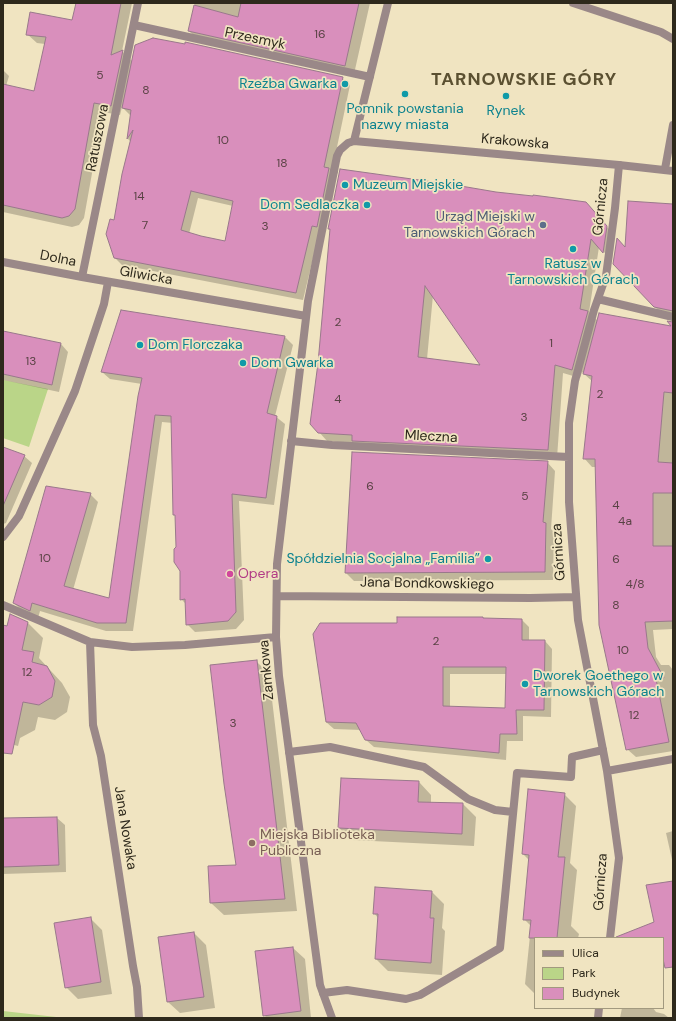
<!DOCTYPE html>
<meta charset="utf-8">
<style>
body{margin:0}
#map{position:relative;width:676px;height:1021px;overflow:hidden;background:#f0e4c1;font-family:"DM Sans",sans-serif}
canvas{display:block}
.frame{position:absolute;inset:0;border:4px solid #2e291c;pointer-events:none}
.legend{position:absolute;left:534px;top:937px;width:130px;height:72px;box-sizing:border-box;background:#f0e4c1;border:1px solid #a2997f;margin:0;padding:5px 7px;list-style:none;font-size:12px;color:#2e291c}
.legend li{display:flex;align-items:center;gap:8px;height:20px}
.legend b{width:20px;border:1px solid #a2997f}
</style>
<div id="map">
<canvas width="676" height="1021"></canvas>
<div class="frame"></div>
<ul class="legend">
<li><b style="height:5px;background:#9a8888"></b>Ulica</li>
<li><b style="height:11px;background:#bad588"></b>Park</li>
<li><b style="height:11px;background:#d98fbc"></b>Budynek</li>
</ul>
</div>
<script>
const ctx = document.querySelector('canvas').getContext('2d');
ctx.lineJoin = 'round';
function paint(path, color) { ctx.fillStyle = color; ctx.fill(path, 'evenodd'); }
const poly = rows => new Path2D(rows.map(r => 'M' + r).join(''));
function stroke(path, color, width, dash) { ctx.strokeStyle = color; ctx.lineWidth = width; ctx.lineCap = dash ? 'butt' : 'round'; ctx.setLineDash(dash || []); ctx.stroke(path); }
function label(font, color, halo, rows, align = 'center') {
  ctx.font = font + ' "DM Sans",sans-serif'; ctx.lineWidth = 3.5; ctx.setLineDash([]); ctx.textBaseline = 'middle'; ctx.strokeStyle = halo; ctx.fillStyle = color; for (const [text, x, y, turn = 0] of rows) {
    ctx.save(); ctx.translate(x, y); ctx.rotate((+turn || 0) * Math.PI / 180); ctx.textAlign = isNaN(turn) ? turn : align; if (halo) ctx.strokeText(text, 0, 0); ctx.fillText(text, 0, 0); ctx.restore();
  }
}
const green = poly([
 [3,380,48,389,29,447,3,438],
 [3,1011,65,1018,3,1018]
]);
const shadow = poly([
 [77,3,132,3,122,51,133,62,342,78,350,85,319,233,303,300,122,265,114,257,114,221,131,142,128,139,131,116,122,107,120,115,103,112,84,218,79,225,72,227,3,212,3,70,9,76,6,86,35,93,45,44,37,43,27,34,73,22],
 [198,198,233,206,226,242,189,234],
 [195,3,370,3,354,74,198,40,189,31],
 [496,193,586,203,615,236,612,260,599,247,589,312,598,321,673,327,673,629,653,630,656,657,661,665,669,665,673,670,673,751,636,757,627,749,596,467,592,467,584,458,593,382,582,372,580,378,563,373,557,458,327,441,319,432,319,363,331,231,329,229],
 [433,295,482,366,427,359],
 [673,205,673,317,663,315,654,306,625,248],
 [121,311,285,337,293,345,275,416,285,424,274,505,239,501,244,620,236,629,195,632,187,624,187,605,181,599,181,571,177,548,173,423,162,422,133,631,106,631,40,611,38,618,22,611,14,603,90,494,98,502,73,590,110,599,142,384,110,379,102,372],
 [3,332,61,344,68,352,59,392,3,380],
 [3,448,24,456,32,463,6,523,3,524],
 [547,462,555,471,551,529,554,532,553,580,354,581,346,573],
 [522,620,529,627,529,641,545,641,552,649,551,717,523,716,523,741,507,741,506,760,374,747,366,740,361,730,334,729,326,722,398,624],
 [450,674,506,674,506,709,450,707],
 [27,622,43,638,39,658,62,683,70,697,67,712,55,720,38,717,35,730,20,738,18,746,3,742,3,626,7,627],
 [256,661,269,674,297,911,224,915,211,903,237,866],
 [419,782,431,795,431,803,463,804,476,817,474,846,352,840,339,828],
 [564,794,576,806,570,863,577,870,571,926,579,934,578,938,535,938,535,994,525,984,531,926,524,919,530,861,523,854],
 [57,818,65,825,66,872,3,874,3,819],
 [673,831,673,864,666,833],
 [432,892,444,904,442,928,445,931,442,975,388,971,376,959,378,918,374,913],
 [90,918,102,930,112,994,78,999,66,987],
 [194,933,206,945,215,1008,180,1013,168,1002],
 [293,948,305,959,311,1018,267,1018,264,1015],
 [622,1008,653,1008,656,1012,664,1014,669,1018,620,1018]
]);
const building = poly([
 [76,3,121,3,111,55,123,50,111,106,94,103,75,209,69,216,62,218,3,205,3,84,34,91,46,37,26,35,30,12,72,20,76,3],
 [241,3,359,3,345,66,188,31,194,5,238,17,241,3],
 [153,38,185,44,185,42,343,77,324,167,329,168,317,227,312,226,296,293,114,258,106,234,110,219,114,220,122,174,133,130,127,139,131,110,122,108,135,45,153,38],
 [191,191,233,201,225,241,201,236,181,230,191,191],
 [340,169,455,185,496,192,533,196,533,195,586,202,607,226,603,253,591,239,580,309,588,311,572,370,555,365,548,450,352,441,352,435,318,433,310,424,318,363,330,229,328,229,340,169],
 [425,286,480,365,418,357,425,286],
 [628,201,673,204,673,311,654,307,613,264,617,238,625,247,628,201],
 [121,310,285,336,267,413,277,416,266,498,232,494,236,612,228,621,186,625,185,599,180,600,180,571,174,562,174,549,176,547,175,515,173,515,171,416,155,415,126,623,97,623,32,603,30,611,13,603,46,486,91,493,64,586,109,598,138,396,142,378,101,372,121,310],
 [599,313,671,326,667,321,673,322,673,393,664,392,658,462,673,463,673,493,653,493,653,546,673,546,673,621,645,622,648,648,664,678,656,679,669,742,626,750,599,625,595,459,583,459,592,376,583,374,599,313],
 [3,331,61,343,52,385,3,374,3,331],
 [3,447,25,455,3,506,3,447],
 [352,452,548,461,543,522,546,523,545,572,345,573,352,452],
 [10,614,28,622,22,650,34,652,32,662,47,666,55,681,52,697,39,705,23,702,12,754,3,753,3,625,7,626,10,614],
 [397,617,483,617,483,618,522,619,522,640,545,640,544,710,516,710,517,734,500,734,499,753,365,740,356,723,326,722,313,634,320,623,397,623,397,617],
 [443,667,506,667,505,708,443,706,443,667],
 [257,660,285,899,210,903,208,866,236,865,224,784,210,665,257,660],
 [341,778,419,781,418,802,463,803,462,834,338,828,341,778],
 [528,789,565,793,558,857,565,857,557,938,529,938,531,920,523,920,529,855,522,854,528,789],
 [57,817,59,865,3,867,3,818,57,817],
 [673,881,673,967,665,968,663,959,663,938,616,938,616,937,654,922,646,885,673,881],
 [375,887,432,891,430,918,434,918,431,963,375,959,378,914,373,914,375,887],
 [91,917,101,982,65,988,54,923,91,917],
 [194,932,204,997,167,1002,158,937,194,932],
 [293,947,301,1011,263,1016,255,951,293,947]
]);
const service = poly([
 [289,752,330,747,424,767,468,799,495,810,513,812],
 [323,993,347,990,406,999,420,995,500,948,517,773,571,777,572,757,603,750]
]);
const pedestrian = poly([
 [573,3,661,32,673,39],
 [134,25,370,77],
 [354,141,388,3],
 [665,169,673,125],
 [334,171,337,156,340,150,348,143,354,141,619,165,673,171]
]);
const minor = poly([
 [3,262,82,277,306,316],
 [82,277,138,3],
 [598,299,673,317],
 [291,441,332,445,569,457],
 [3,537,19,516,75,391,104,304,108,282],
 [277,596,530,598,576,597],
 [3,605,90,642,132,647,185,645,276,637],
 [90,642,93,725,101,756,133,966,137,987,139,1018],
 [607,771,673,759],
 [610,938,619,858,607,771,578,620,569,502,569,423,575,381,594,310,606,276,615,208,619,165],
 [332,1018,320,985,279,676,276,637,277,564,308,301,334,171],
 [598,1018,599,1008]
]);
const markers = [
 [345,84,4,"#0f9aa8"],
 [405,94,4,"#0f9aa8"],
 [506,96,4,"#0f9aa8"],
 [345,185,4,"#0f9aa8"],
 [367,205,4,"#0f9aa8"],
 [543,225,4,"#5c6f8a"],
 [573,249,4,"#0f9aa8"],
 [140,345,4,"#0f9aa8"],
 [243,363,4,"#0f9aa8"],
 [488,559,4,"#0f9aa8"],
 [230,574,4,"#d1479c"],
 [525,684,4,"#0f9aa8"],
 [252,843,4,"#8d6e63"]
];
const numberNames = [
 ["16",320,35],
 ["5",100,76],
 ["8",146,91],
 ["10",223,141],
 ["18",282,164],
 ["14",139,197],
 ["7",145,226],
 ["3",265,227],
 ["2",338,323],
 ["1",551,344],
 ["13",31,362],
 ["2",600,395],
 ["4",338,400],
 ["3",524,418],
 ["6",370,487],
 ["5",525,497],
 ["4",616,506],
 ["4a",625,522],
 ["10",45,559],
 ["6",616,560],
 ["4/8",635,585],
 ["8",616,606],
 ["2",436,642],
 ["10",623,651],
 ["12",27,673],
 ["12",634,716],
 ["3",233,724]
];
const streetNames = [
 ["Przesmyk",255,39,12],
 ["Ratuszowa",98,138,-79],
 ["Krakowska",515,142,5],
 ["Górnicza",601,207,-84],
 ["Dolna",58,259,11],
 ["Gliwicka",146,276,10],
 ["Mleczna",431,437,3],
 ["Górnicza",559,552,-94],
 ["Jana Bondkowskiego",427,584,1],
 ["Zamkowa",267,670,-95],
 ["Jana Nowaka",125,828,81],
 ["Górnicza",601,882,-86]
];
const cultureNames = [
 ["Rzeźba Gwarka",337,84,"right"],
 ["Pomnik powstania",405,109,"center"],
 ["nazwy miasta",405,125,"center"],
 ["Rynek",506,111,"center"],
 ["Muzeum Miejskie",353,185],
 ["Dom Sedlaczka",359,205,"right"],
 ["Ratusz w",573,264,"center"],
 ["Tarnowskich Górach",573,280,"center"],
 ["Dom Florczaka",148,345],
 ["Dom Gwarka",251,363],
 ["Spółdzielnia Socjalna „Familia”",480,559,"right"],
 ["Dworek Goethego w",533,676],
 ["Tarnowskich Górach",533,692]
];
const serviceNames = [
 ["Urząd Miejski w",535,217],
 ["Tarnowskich Górach",535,233]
];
const hotelNames = [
 ["Opera",238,574]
];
const educationNames = [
 ["Miejska Biblioteka",260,835],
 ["Publiczna",260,851]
];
const districtNames = [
 ["TARNOWSKIE GÓRY",524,80]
];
paint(green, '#bad588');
paint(shadow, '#0003');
paint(building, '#d98fbc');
stroke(building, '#99788b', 1);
stroke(service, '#9a8888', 8);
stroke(pedestrian, '#9a8888', 8);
stroke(minor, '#9a8888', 8);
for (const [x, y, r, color] of markers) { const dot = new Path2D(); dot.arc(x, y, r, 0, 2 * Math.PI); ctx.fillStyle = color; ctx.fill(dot); stroke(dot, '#f0e4c1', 1.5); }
label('12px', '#594244', null, numberNames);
label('14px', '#2e291c', '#f0e4c1', streetNames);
label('14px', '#0d838f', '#f0e4c1', cultureNames, 'left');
label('14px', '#4e5e75', '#f0e4c1', serviceNames, 'right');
label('14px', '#b23c85', '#f0e4c1', hotelNames, 'left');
label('14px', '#785e54', '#f0e4c1', educationNames, 'left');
ctx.letterSpacing = '1px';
label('bold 18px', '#5b5031', '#f0e4c1', districtNames);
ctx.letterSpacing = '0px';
</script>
